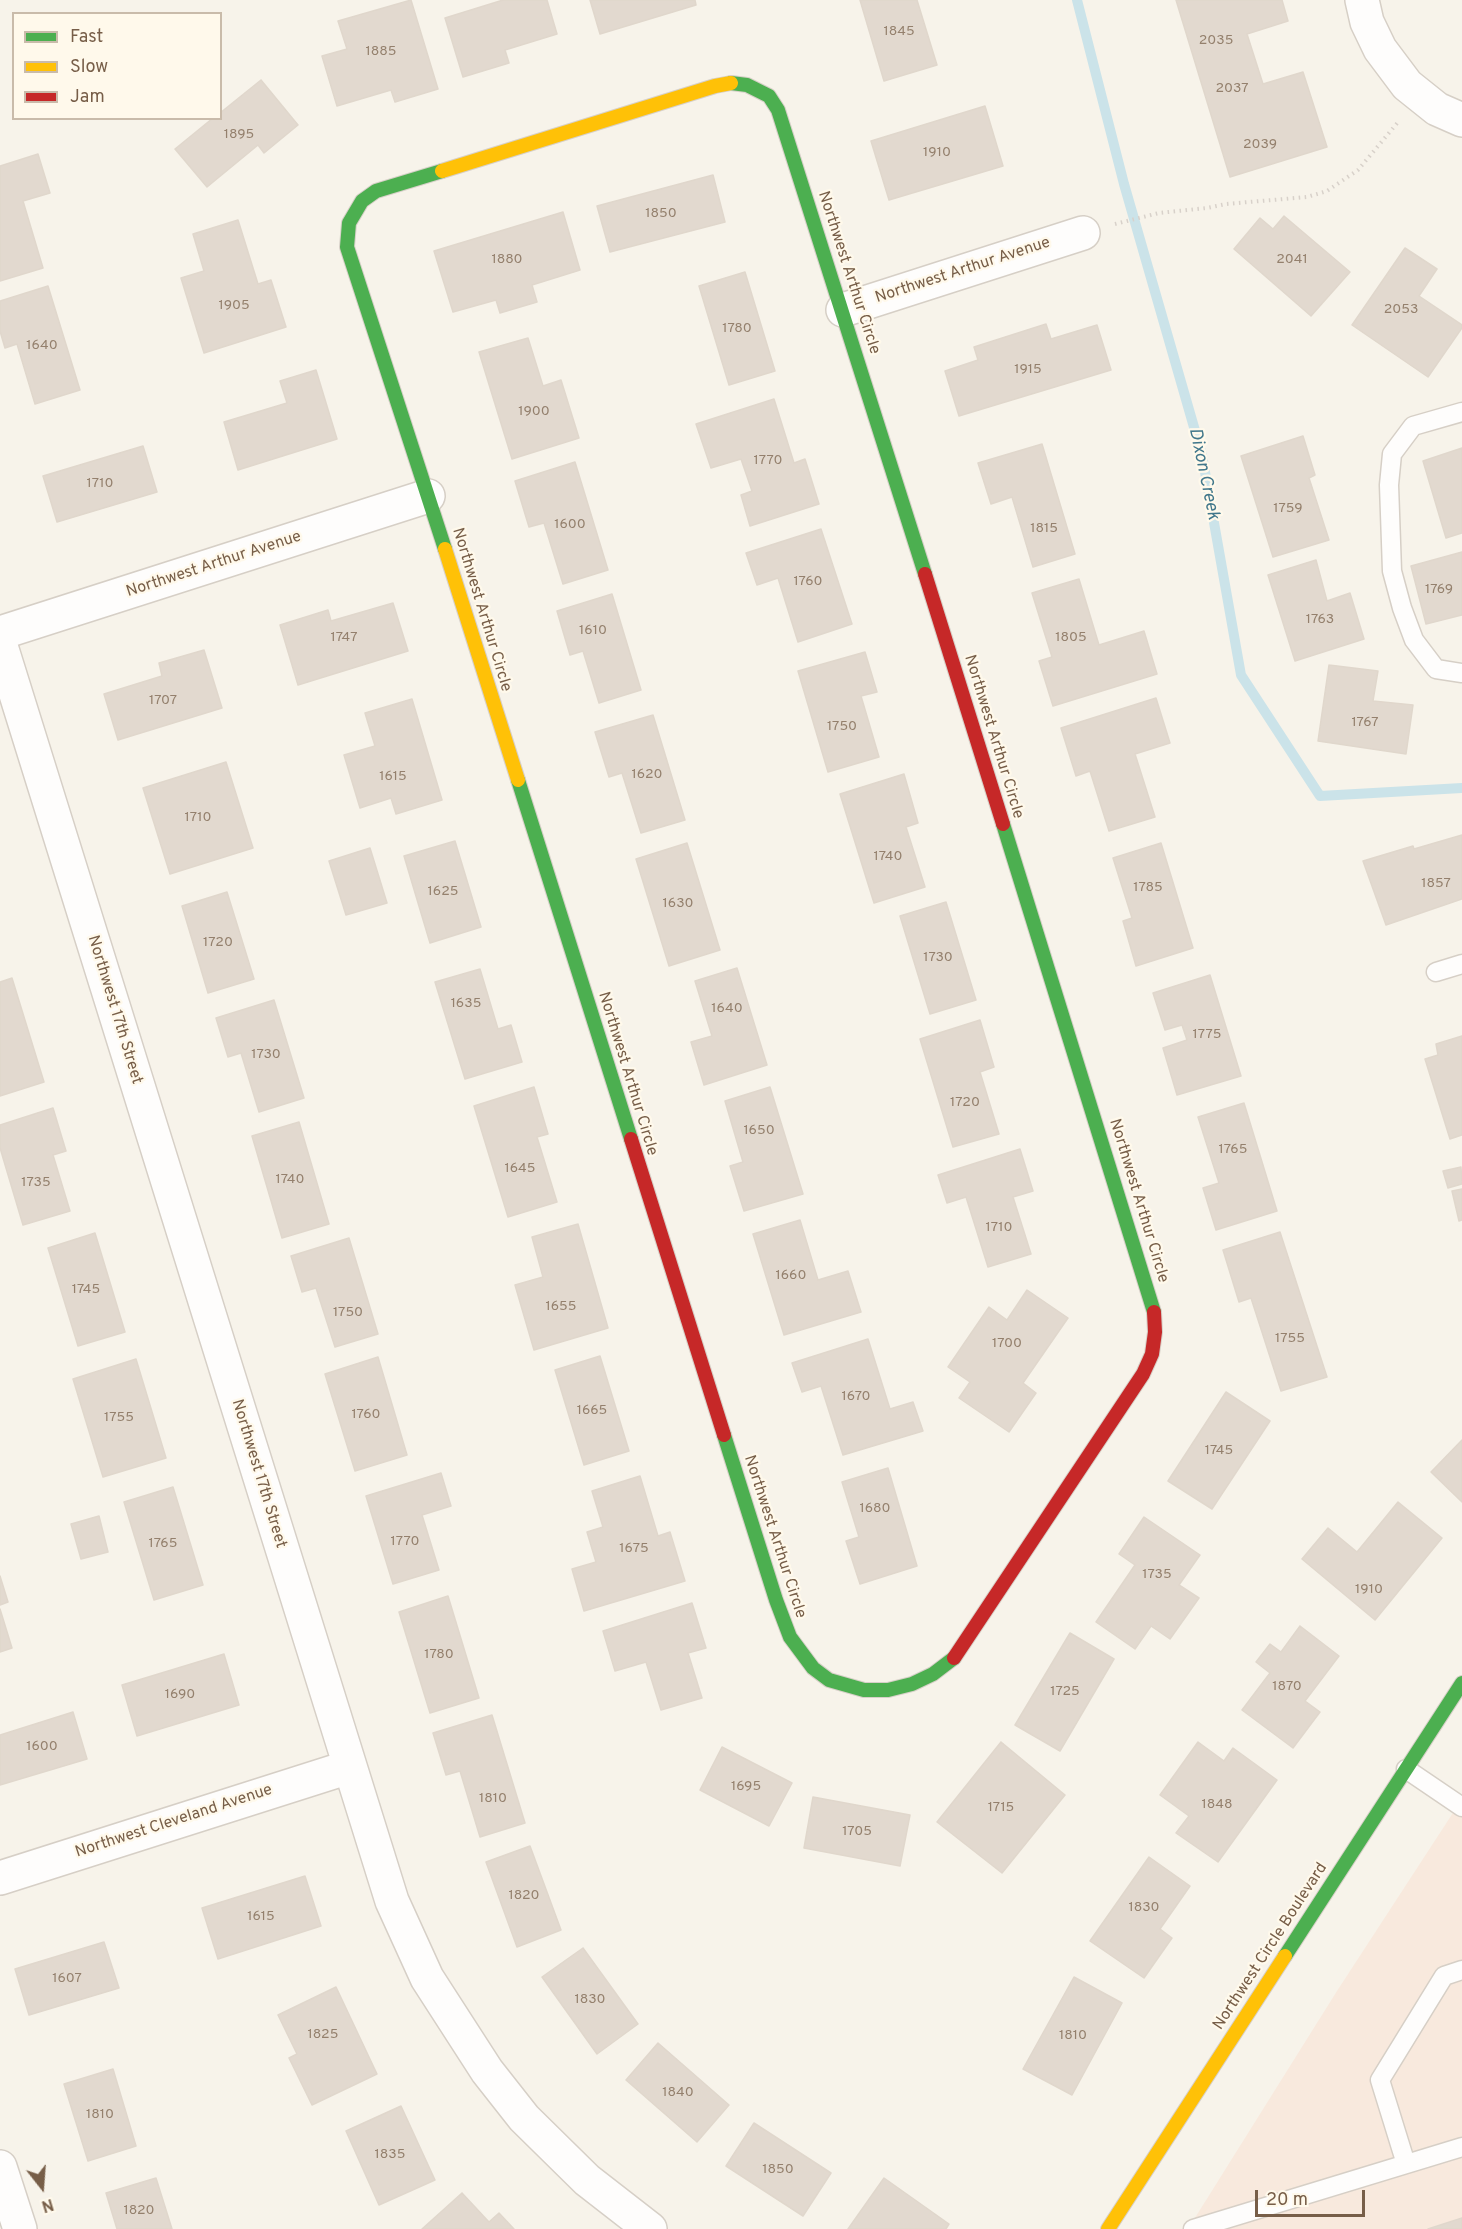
<!DOCTYPE html>
<style>
body{margin:0}
#map{position:relative;width:1462px;height:2229px;overflow:hidden;background:#f7f3ea;font-family:Overpass,sans-serif}
canvas{display:block}
.legend{position:absolute;left:12px;top:12px;width:210px;height:108px;box-sizing:border-box;background:#fff9eb;border:2px solid #c9bbaa;margin:0;padding:8px 10px;list-style:none;font-size:18px;color:#775e48}
.legend li{display:flex;align-items:center;gap:12px;height:30px}
.legend b{width:30px;border:2px solid #c9bbaa}
.north{position:absolute;left:12px;top:2157px;width:60px;height:60px;-webkit-text-stroke:4px #fff9eb;paint-order:stroke;rotate:163deg;font-size:16px;font-weight:700;line-height:24px;text-align:center;color:#775e48}
.north::after{content:'';display:block;margin:auto;width:21px;height:27px;background:#775e48;clip-path:polygon(50% 0,100% 100%,50% 72%,0 100%)}
.scale{position:absolute;left:1255px;top:2190px;width:110px;height:27px;box-sizing:border-box;border:3px solid #775e48;border-top:0;padding-left:8px;font-size:18px;line-height:21px;white-space:nowrap;color:#775e48;-webkit-text-stroke:4px #fff9eb;paint-order:stroke}
</style>
<div id="map">
<canvas width="1462" height="2229"></canvas>
<ul class="legend">
<li><b style="height:8px;background:#4caf50"></b>Fast</li>
<li><b style="height:8px;background:#ffc107"></b>Slow</li>
<li><b style="height:8px;background:#c62828"></b>Jam</li>
</ul>
<div class="north">N</div>
<div class="scale">20 m</div>
</div>
<script>
const ctx = document.querySelector('canvas').getContext('2d');
ctx.lineJoin = 'round';
function paint(path, color) { ctx.fillStyle = color; ctx.fill(path, 'evenodd'); }
const poly = rows => new Path2D(rows.map(r => 'M' + r).join(''));
function stroke(path, color, width, dash) { ctx.strokeStyle = color; ctx.lineWidth = width; ctx.lineCap = dash ? 'butt' : 'round'; ctx.setLineDash(dash || []); ctx.stroke(path); }
function label(font, color, halo, rows, align = 'center') {
  ctx.font = font + ' Overpass,sans-serif'; ctx.lineWidth = 4.5; ctx.setLineDash([]); ctx.textBaseline = 'middle'; ctx.strokeStyle = halo; ctx.fillStyle = color; for (const [text, x, y, turn = 0] of rows) {
    ctx.save(); ctx.translate(x, y); ctx.rotate((+turn || 0) * Math.PI / 180); ctx.textAlign = isNaN(turn) ? turn : align; if (halo) ctx.strokeText(text, 0, 0); ctx.fillText(text, 0, 0); ctx.restore();
  }
}
const commercial = poly([
 [1462,1799,1462,2229,1188,2229,1337,1991]
]);
const stream = poly([
 [1077,0,1124,184,1202,455,1241,675,1320,796,1462,788]
]);
const building = poly([
 [411,0,438,89,395,102,391,90,337,106,322,56,347,49,338,21,411,0],
 [503,0,547,0,557,34,505,50,509,63,463,77,445,18,503,0],
 [590,0,695,0,696,5,600,34,590,0],
 [860,0,917,0,937,65,884,81,860,0],
 [1176,0,1282,0,1288,21,1247,34,1263,84,1303,72,1327,147,1230,177,1176,0],
 [261,80,298,125,264,153,258,145,207,187,175,149,213,118,220,118,220,113,261,80],
 [985,106,1003,166,889,200,871,141,985,106],
 [38,154,50,193,23,201,43,268,0,281,0,166,38,154],
 [713,175,725,222,610,252,597,206,713,175],
 [563,212,580,270,532,285,537,302,500,313,496,300,453,312,434,251,563,212],
 [1284,216,1350,272,1311,316,1234,249,1260,218,1273,229,1284,216],
 [238,220,258,284,271,280,286,327,204,353,181,278,204,271,193,234,238,220],
 [1405,248,1437,269,1419,296,1462,325,1462,328,1428,377,1352,325,1405,248],
 [745,272,775,371,729,385,699,286,745,272],
 [48,286,80,390,35,404,17,344,5,348,0,331,0,301,48,286],
 [1046,324,1051,339,1097,325,1111,370,959,416,945,371,978,360,974,347,1046,324],
 [528,338,543,386,561,380,579,438,512,459,479,352,528,338],
 [316,370,337,439,238,470,224,422,287,403,280,381,316,370],
 [774,399,794,463,805,459,819,504,750,526,741,495,752,491,741,459,711,468,696,424,774,399],
 [1303,436,1315,475,1309,478,1329,540,1273,557,1241,456,1303,436],
 [1042,444,1075,554,1033,567,1012,497,991,504,978,463,1042,444],
 [143,446,157,492,57,522,43,476,143,446],
 [1462,448,1462,533,1446,538,1423,461,1462,448],
 [575,462,608,570,563,584,544,523,529,527,515,481,575,462],
 [821,529,852,624,798,642,778,578,757,585,746,553,821,529],
 [1462,552,1462,615,1426,624,1411,566,1462,552],
 [1316,560,1327,601,1350,593,1364,639,1295,661,1268,575,1316,560],
 [1079,579,1099,645,1144,631,1157,674,1053,706,1039,661,1052,657,1032,593,1079,579],
 [612,594,641,690,599,703,583,651,570,655,557,611,612,594],
 [393,603,408,651,298,685,280,625,328,610,331,621,393,603],
 [204,650,222,708,118,740,104,694,162,676,159,663,204,650],
 [865,652,877,692,861,696,879,757,828,772,798,671,865,652],
 [1329,665,1378,671,1373,701,1413,705,1406,754,1318,741,1329,665],
 [1156,698,1170,743,1135,754,1155,817,1109,831,1090,771,1076,776,1061,728,1156,698],
 [412,699,442,800,396,814,391,798,360,808,344,755,375,746,365,713,412,699],
 [653,715,685,820,641,833,622,773,609,777,595,732,653,715],
 [226,762,253,848,170,874,143,788,226,762],
 [904,774,918,823,906,827,925,887,874,903,840,794,904,774],
 [1462,835,1462,899,1386,925,1363,861,1413,846,1414,849,1462,835],
 [455,841,481,927,430,943,404,856,455,841],
 [687,843,720,950,669,966,636,859,687,843],
 [1161,843,1193,948,1136,966,1123,921,1132,918,1113,858,1161,843],
 [370,848,387,903,346,915,329,861,370,848],
 [227,892,254,979,208,993,182,906,227,892],
 [946,902,976,1000,930,1014,900,916,946,902],
 [737,968,767,1065,704,1085,691,1042,712,1036,695,981,737,968],
 [480,969,498,1029,511,1025,522,1062,465,1079,435,982,480,969],
 [1210,975,1241,1076,1177,1095,1163,1048,1187,1040,1182,1025,1165,1030,1153,993,1210,975],
 [12,978,44,1082,0,1096,0,982,12,978],
 [274,1000,304,1098,259,1112,241,1053,228,1057,216,1018,274,1000],
 [980,1020,994,1067,980,1072,999,1134,953,1147,920,1039,980,1020],
 [1462,1036,1462,1135,1450,1139,1425,1059,1438,1055,1436,1044,1462,1036],
 [534,1087,548,1134,537,1137,557,1202,508,1217,474,1106,534,1087],
 [770,1087,803,1194,744,1211,730,1166,743,1162,725,1101,770,1087],
 [1244,1103,1277,1211,1216,1230,1203,1188,1219,1183,1198,1117,1244,1103],
 [53,1108,66,1151,53,1155,70,1211,23,1225,0,1148,0,1125,53,1108],
 [299,1122,329,1224,282,1238,252,1136,299,1122],
 [1020,1149,1033,1191,1013,1197,1031,1254,988,1267,966,1197,947,1203,938,1175,1020,1149],
 [1461,1167,1462,1184,1448,1188,1443,1171,1461,1167],
 [1462,1189,1462,1220,1459,1221,1452,1191,1462,1189],
 [800,1220,818,1280,848,1271,861,1312,784,1335,753,1234,800,1220],
 [578,1224,608,1328,534,1350,515,1285,543,1277,532,1237,578,1224],
 [1280,1232,1327,1377,1281,1391,1251,1298,1239,1302,1223,1250,1280,1232],
 [95,1233,125,1332,78,1346,48,1248,95,1233],
 [349,1238,378,1334,335,1347,316,1288,302,1292,291,1256,349,1238],
 [1027,1290,1068,1318,1023,1383,1036,1393,1009,1432,959,1398,970,1382,948,1367,989,1307,1007,1320,1027,1290],
 [868,1339,890,1409,913,1402,923,1431,843,1455,821,1386,802,1392,792,1363,868,1339],
 [600,1356,629,1451,584,1465,555,1370,600,1356],
 [378,1357,407,1455,355,1471,325,1374,378,1357],
 [136,1359,166,1458,103,1477,73,1379,136,1359],
 [1226,1392,1270,1421,1212,1509,1168,1481,1226,1392],
 [1462,1440,1462,1502,1431,1472,1462,1440],
 [888,1468,917,1566,860,1584,846,1541,859,1537,842,1482,888,1468],
 [441,1473,451,1506,422,1515,439,1570,393,1584,366,1496,441,1473],
 [640,1476,658,1536,670,1532,685,1581,584,1611,572,1569,596,1562,587,1532,603,1527,592,1491,640,1476],
 [173,1487,203,1585,154,1600,124,1502,173,1487],
 [1398,1502,1442,1538,1375,1620,1302,1559,1328,1528,1357,1552,1398,1502],
 [99,1516,108,1552,81,1559,71,1524,99,1516],
 [1144,1517,1200,1555,1179,1585,1199,1598,1170,1639,1151,1626,1135,1649,1096,1622,1135,1565,1119,1554,1144,1517],
 [0,1576,8,1602,0,1605,0,1576],
 [448,1596,479,1698,430,1713,399,1612,448,1596],
 [692,1603,706,1648,688,1653,702,1698,661,1710,646,1662,615,1671,603,1631,692,1603],
 [0,1609,12,1648,0,1652,0,1609],
 [1300,1626,1339,1656,1305,1701,1320,1712,1293,1748,1242,1710,1270,1673,1256,1662,1270,1644,1281,1652,1300,1626],
 [1070,1633,1114,1659,1060,1751,1015,1725,1070,1633],
 [224,1654,239,1705,137,1736,122,1685,224,1654],
 [73,1712,87,1759,0,1785,0,1735,73,1712],
 [492,1715,525,1823,480,1837,460,1771,446,1775,433,1733,492,1715],
 [1001,1742,1065,1795,1002,1873,937,1822,1001,1742],
 [1198,1742,1224,1761,1233,1748,1277,1780,1218,1862,1176,1833,1189,1816,1160,1795,1198,1742],
 [722,1747,792,1783,769,1826,700,1790,722,1747],
 [813,1797,910,1815,900,1866,804,1848,813,1797],
 [530,1846,561,1930,517,1947,486,1862,530,1846],
 [1149,1857,1190,1886,1160,1929,1172,1938,1144,1978,1090,1941,1149,1857],
 [305,1876,321,1926,218,1959,202,1908,305,1876],
 [104,1942,119,1988,29,2015,15,1969,104,1942],
 [583,1948,638,2024,597,2054,542,1977,583,1948],
 [1074,1977,1122,2003,1072,2095,1023,2069,1074,1977],
 [336,1987,377,2074,312,2105,289,2058,297,2054,278,2015,336,1987],
 [658,2043,729,2105,697,2142,626,2080,658,2043],
 [113,2069,136,2146,88,2161,64,2084,113,2069],
 [401,2106,435,2180,379,2205,346,2131,401,2106],
 [754,2123,831,2173,803,2216,726,2166,754,2123],
 [156,2178,172,2229,117,2229,106,2193,156,2178],
 [884,2178,949,2224,946,2229,848,2229,884,2178],
 [462,2193,489,2222,499,2213,514,2229,422,2229,462,2193],
 [1462,2218,1462,2229,1428,2229,1462,2218]
]);
const path = poly([
 [1115,224,1159,213,1207,208,1226,204,1307,197,1327,191,1358,170,1399,121]
]);
const lane = poly([
 [1462,412,1413,426,1392,454,1389,485,1392,571,1402,608,1414,640,1436,669,1462,673],
 [1436,972,1462,964],
 [1406,1769,1462,1807],
 [1406,2164,1380,2080,1444,1976,1462,1970],
 [1193,2229,1462,2147]
]);
const street = poly([
 [1362,0,1367,22,1380,49,1407,85,1437,109,1462,120],
 [843,310,1083,233],
 [0,633,428,496],
 [0,643,392,1901,427,1978,487,2071,524,2118,587,2180,650,2229],
 [0,1878,349,1767],
 [0,2167,20,2229]
]);
const fast = poly([
 [731,83,747,85,769,96,778,110,925,574],
 [442,171,376,191,362,201,349,223,347,247,445,549],
 [518,780,631,1139],
 [1003,824,1154,1312],
 [724,1435,776,1600,790,1637,813,1668,829,1680,864,1690,888,1690,912,1684,933,1674,954,1658],
 [1285,1956,1462,1683]
]);
const slow = poly([
 [442,171,715,86,731,83],
 [445,549,518,780],
 [1108,2229,1285,1956]
]);
const jam = poly([
 [925,574,1003,824],
 [631,1139,724,1435],
 [954,1658,1143,1374,1152,1354,1155,1332,1154,1312]
]);
const numberNames = [
 ["1845",899,32],
 ["2035",1216,41],
 ["1885",381,52],
 ["2037",1232,89],
 ["1895",239,135],
 ["2039",1260,145],
 ["1910",937,153],
 ["1850",661,214],
 ["1880",507,260],
 ["2041",1292,260],
 ["1905",234,306],
 ["2053",1401,310],
 ["1780",737,329],
 ["1640",42,346],
 ["1915",1028,370],
 ["1900",534,412],
 ["1770",768,461],
 ["1710",100,484],
 ["1759",1288,509],
 ["1600",570,525],
 ["1815",1044,529],
 ["1760",808,582],
 ["1769",1439,590],
 ["1763",1320,620],
 ["1610",593,631],
 ["1747",344,638],
 ["1805",1071,638],
 ["1707",163,701],
 ["1767",1365,723],
 ["1750",842,727],
 ["1620",647,775],
 ["1615",393,777],
 ["1710",198,818],
 ["1740",888,857],
 ["1857",1436,884],
 ["1785",1148,888],
 ["1625",443,892],
 ["1630",678,904],
 ["1720",218,943],
 ["1730",938,958],
 ["1635",466,1004],
 ["1640",727,1009],
 ["1775",1207,1035],
 ["1730",266,1055],
 ["1720",965,1103],
 ["1650",759,1131],
 ["1765",1233,1150],
 ["1645",520,1169],
 ["1740",290,1180],
 ["1735",36,1183],
 ["1710",999,1228],
 ["1660",791,1276],
 ["1745",86,1290],
 ["1655",561,1307],
 ["1750",348,1313],
 ["1755",1290,1339],
 ["1700",1007,1344],
 ["1670",856,1397],
 ["1665",592,1411],
 ["1760",366,1415],
 ["1755",119,1418],
 ["1745",1219,1451],
 ["1680",875,1509],
 ["1770",405,1542],
 ["1765",163,1544],
 ["1675",634,1549],
 ["1735",1157,1575],
 ["1910",1369,1590],
 ["1780",439,1655],
 ["1870",1287,1687],
 ["1725",1065,1692],
 ["1690",180,1695],
 ["1600",42,1747],
 ["1695",746,1787],
 ["1810",493,1799],
 ["1848",1217,1805],
 ["1715",1001,1808],
 ["1705",857,1832],
 ["1820",524,1896],
 ["1830",1144,1908],
 ["1615",261,1917],
 ["1607",67,1979],
 ["1830",590,2000],
 ["1825",323,2035],
 ["1810",1073,2036],
 ["1840",678,2093],
 ["1810",100,2115],
 ["1835",390,2155],
 ["1850",778,2170],
 ["1820",139,2211]
];
const streetNames = [
 ["Northwest Arthur Avenue",963,271,-18],
 ["Northwest Arthur Circle",848,273,72],
 ["Northwest Arthur Avenue",214,565,-18],
 ["Northwest Arthur Circle",481,610,73],
 ["Northwest Arthur Circle",993,737,73],
 ["Northwest 17th Street",114,1010,73],
 ["Northwest Arthur Circle",627,1074,73],
 ["Northwest Arthur Circle",1138,1201,73],
 ["Northwest 17th Street",258,1474,73],
 ["Northwest Arthur Circle",774,1537,72],
 ["Northwest Cleveland Avenue",174,1822,-18],
 ["Northwest Circle Boulevard",1271,1947,-57]
];
const waterNames = [
 ["Dixon Creek",1203,474,78]
];
paint(commercial, '#f8e9dd');
stroke(stream, '#cbe3e9', 10);
paint(building, '#e2d9cf');
stroke(building, '#e0d7cc', 1.5);
stroke(lane, '#d6cfc6', 21);
stroke(street, '#d6cfc6', 36);
stroke(fast, '#d7d0c8', 16);
stroke(slow, '#d7d0c8', 16);
stroke(jam, '#d7d0c8', 16);
stroke(path, '#d8d1ca', 4, [1.5, 4.5]);
stroke(lane, '#fefdfc', 18);
stroke(street, '#fefdfc', 33);
stroke(fast, '#4caf50', 14);
stroke(slow, '#ffc107', 14);
stroke(jam, '#c62828', 14);
label('14px', '#94806d', null, numberNames);
label('16px', '#775e48', '#fff9eb', streetNames);
label('italic 18px', '#41778b', '#fff9eb', waterNames);
</script>
